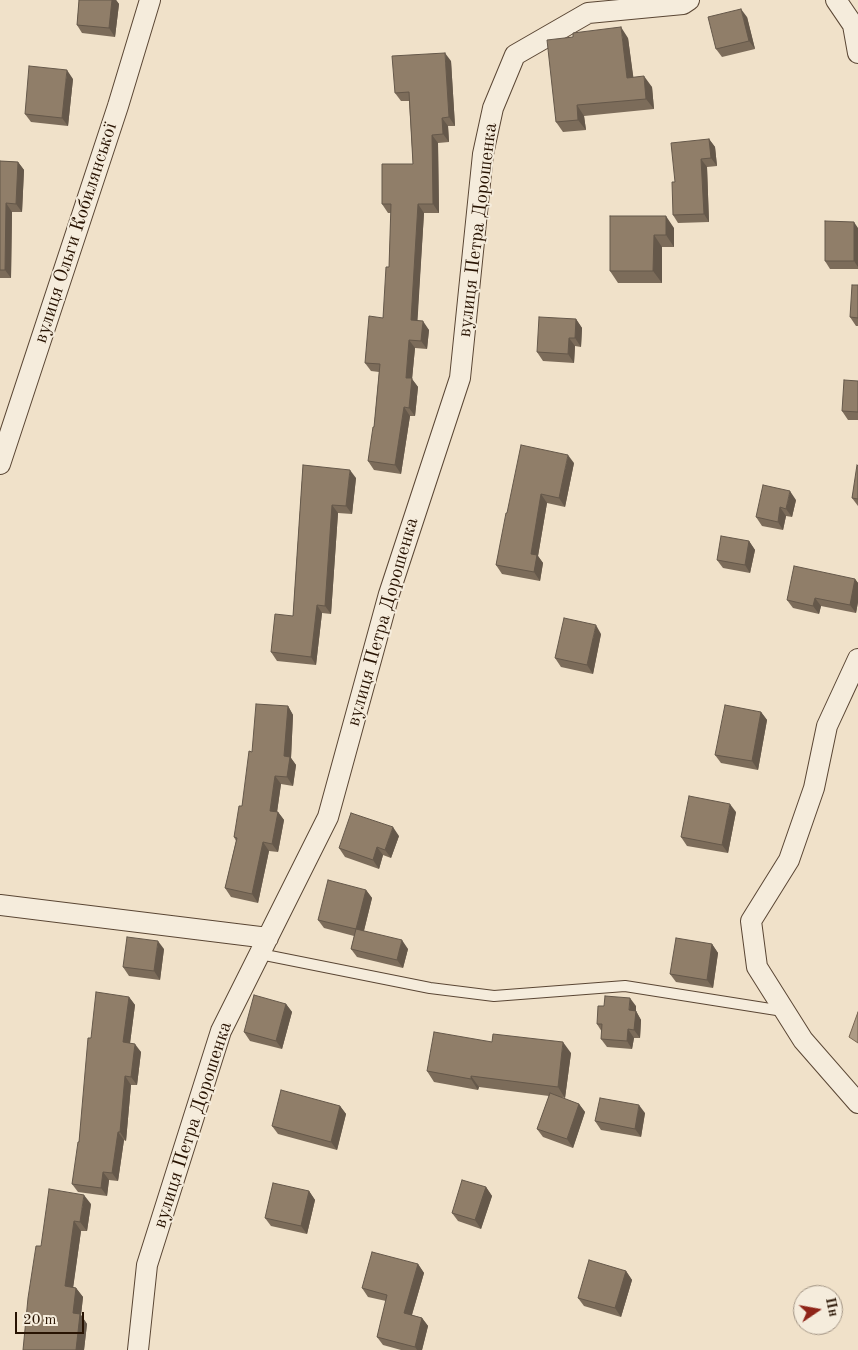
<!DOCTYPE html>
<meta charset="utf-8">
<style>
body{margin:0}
#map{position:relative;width:858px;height:1350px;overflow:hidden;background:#f0e1c9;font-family:"Old Standard TT",serif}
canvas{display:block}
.north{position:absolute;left:793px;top:1285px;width:50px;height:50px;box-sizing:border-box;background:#f5ecdc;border:1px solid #a39585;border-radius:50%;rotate:78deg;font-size:14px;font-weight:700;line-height:20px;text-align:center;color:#281302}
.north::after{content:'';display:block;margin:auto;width:18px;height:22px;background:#8f2418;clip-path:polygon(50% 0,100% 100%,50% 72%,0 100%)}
.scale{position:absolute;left:15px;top:1312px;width:69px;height:22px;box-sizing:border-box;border:2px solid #281302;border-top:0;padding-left:6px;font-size:15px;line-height:18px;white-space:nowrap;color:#281302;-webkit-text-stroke:4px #f5ecdc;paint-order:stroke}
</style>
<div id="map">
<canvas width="858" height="1350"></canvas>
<div class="north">Пн</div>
<div class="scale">20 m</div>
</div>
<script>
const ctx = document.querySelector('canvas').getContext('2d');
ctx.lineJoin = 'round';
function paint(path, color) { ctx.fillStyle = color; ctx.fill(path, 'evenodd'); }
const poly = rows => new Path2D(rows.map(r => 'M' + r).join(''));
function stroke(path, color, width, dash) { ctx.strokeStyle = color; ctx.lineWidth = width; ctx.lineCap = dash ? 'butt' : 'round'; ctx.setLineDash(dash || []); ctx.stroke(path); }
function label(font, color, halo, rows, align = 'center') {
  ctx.font = font + ' "Old Standard TT",serif'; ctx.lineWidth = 4; ctx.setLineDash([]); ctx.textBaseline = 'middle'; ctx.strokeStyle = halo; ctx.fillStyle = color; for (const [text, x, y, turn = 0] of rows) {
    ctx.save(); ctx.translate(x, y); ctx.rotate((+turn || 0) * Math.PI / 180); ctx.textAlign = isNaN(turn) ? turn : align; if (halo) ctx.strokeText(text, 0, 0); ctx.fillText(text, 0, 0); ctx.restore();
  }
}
const water = poly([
 [858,1012,858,1043,849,1037,858,1012]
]);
const service = poly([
 [260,954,430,988,494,996,625,986,783,1011]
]);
const minor = poly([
 [836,0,853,25,858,53],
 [0,464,118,106,150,0],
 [858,659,827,726,814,788,789,860,751,921,757,967,803,1040,858,1103],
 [0,905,268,938],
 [138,1350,147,1265,221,1031,328,817,389,594,460,378,483,154,493,108,515,55,588,13,683,4,689,0]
]);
const wall = poly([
 [79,0,116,0,119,4,115,37,82,33,77,25],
 [747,17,755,49,722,57,716,49],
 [628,38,633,77,652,87,654,109,584,116,586,130,563,132,556,122],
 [451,61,455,126,448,126,449,142,438,143,439,213,424,213,417,321,429,330,427,349,415,348,412,379,418,387,415,416,410,416,401,474,374,470,368,461,374,427,379,372,371,371,365,363,383,318,389,267,391,213,388,213,382,204,413,164,409,101,401,101,395,93],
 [73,79,68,126,31,122,25,114],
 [709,139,715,147,717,166,707,167,709,222,678,223,673,215,675,182],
 [0,161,18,162,24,170,22,212,12,212,11,278,0,278],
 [610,216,674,228,674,247,662,247,662,283,618,283,610,271],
 [858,228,858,269,830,269,825,261],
 [858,285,858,326,856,326,850,317],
 [576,319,582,328,581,347,575,346,574,363,543,361,537,352],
 [858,381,858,420,848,420,842,411],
 [574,463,565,507,547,503,538,556,543,563,540,581,502,574,496,565,507,513],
 [303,465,356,478,352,514,338,513,331,614,322,613,316,665,277,661,271,652,293,616],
 [858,466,858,506,852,498],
 [796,500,792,517,786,516,783,530,762,526,756,517],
 [749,541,755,550,750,573,723,568,717,560],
 [855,579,858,583,858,602,856,613,821,606,819,614,793,608,787,600],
 [601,634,593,674,561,667,555,658],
 [288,706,293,715,291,758,296,765,293,786,281,784,277,812,278,812,284,820,278,852,269,851,258,903,231,897,225,888,236,841,234,837,242,806,252,752],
 [761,712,767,720,758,770,721,763,715,755],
 [736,812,728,853,687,846,681,837],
 [399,836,391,858,383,855,379,869,345,857,339,848],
 [366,890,372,898,364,931,408,949,403,968,357,957,351,949,354,936,324,928,318,920],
 [712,944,718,953,713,988,676,982,670,974],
 [164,949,160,980,129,976,123,967],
 [129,997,135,1005,130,1043,141,1052,137,1085,131,1085,126,1141,124,1140,118,1181,109,1180,107,1196,78,1192,72,1184,79,1142,91,1038],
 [286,1004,292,1012,282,1049,250,1041,244,1032],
 [636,1006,636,1011,641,1020,640,1038,634,1038,632,1049,607,1047,601,1039,602,1032,597,1024],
 [492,1042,571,1053,565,1098,560,1097,579,1104,585,1112,573,1148,543,1137,537,1129,549,1096,479,1087,478,1090,434,1082,427,1071],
 [340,1106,346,1114,337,1150,278,1134,272,1126],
 [645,1113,641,1137,601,1130,595,1121],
 [486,1187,492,1196,481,1229,458,1221,452,1213],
 [309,1191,315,1200,307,1234,271,1226,265,1218],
 [91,1204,87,1231,81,1231,73,1287,76,1288,83,1297,81,1315,87,1324,84,1350,41,1246],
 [418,1264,424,1273,412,1315,422,1318,428,1326,422,1350,401,1350,383,1345,377,1337,386,1301,368,1297,362,1288],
 [626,1271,632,1280,621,1317,584,1306,578,1298]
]);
const shadedWall = poly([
 [112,0,116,0,119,4,115,37,109,28],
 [741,9,747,17,755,49,749,41],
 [621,27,628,38,635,89,627,78],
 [445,53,451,61,455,126,449,117],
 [67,70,73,79,68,126,62,118],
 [644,76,652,87,654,109,646,99],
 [577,105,584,116,586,130,578,120],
 [442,118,448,126,449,142,443,134],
 [432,135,438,143,439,213,433,204],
 [709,139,715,147,717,166,711,158],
 [701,159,707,167,709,222,704,214],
 [18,162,24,170,22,212,16,204],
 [6,203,12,212,11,278,5,270],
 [418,204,424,213,417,329,411,320],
 [666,216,674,228,674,247,666,235],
 [854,222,858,228,858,267,854,261],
 [654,235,662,247,662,283,653,271],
 [576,319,582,328,581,347,575,338],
 [423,321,429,330,427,349,421,341],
 [569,338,575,346,574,363,568,354],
 [409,340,415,348,412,379,418,387,415,416,409,408,406,378],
 [404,407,410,416,401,474,395,465],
 [568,455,574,463,565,507,559,498],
 [350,470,356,478,352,514,346,506],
 [790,491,796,500,792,517,786,509],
 [541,494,547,503,538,556,543,563,540,581,534,572,531,554],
 [332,505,338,513,331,614,325,606],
 [780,507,786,516,783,530,778,522],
 [749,541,755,550,750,573,745,565],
 [855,579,858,583,858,602,856,613,850,605],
 [815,598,821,606,819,614,813,606],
 [317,605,322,613,316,665,311,657],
 [596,625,601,634,593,674,587,665],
 [288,706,293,715,291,758,296,765,293,786,287,777,284,756],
 [761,712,767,720,758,770,752,761],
 [275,776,281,784,276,819,270,811],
 [730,804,736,812,728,853,722,845],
 [278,812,284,820,278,852,272,844],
 [393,827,399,836,391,858,385,850],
 [263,842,269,851,258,903,252,894],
 [377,847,383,855,379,869,373,860],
 [366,890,372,898,362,938,356,929],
 [402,940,408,949,403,968,397,960],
 [158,941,164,949,160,980,154,971],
 [712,944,718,953,713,988,707,980],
 [129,997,135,1005,129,1051,123,1042],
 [630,998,636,1006,636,1011,641,1020,640,1038,634,1030,629,1010],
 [286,1004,292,1012,282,1049,276,1041],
 [628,1029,634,1038,632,1049,627,1041],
 [563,1042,571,1053,565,1098,558,1087],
 [135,1044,141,1052,137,1085,131,1077],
 [125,1076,131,1085,126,1141,120,1132],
 [471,1076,479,1087,478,1090,471,1079],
 [579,1104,585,1112,573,1148,567,1139],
 [639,1105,645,1113,641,1137,635,1129],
 [340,1106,346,1114,337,1150,331,1142],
 [118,1132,124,1140,118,1181,112,1173],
 [103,1172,109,1180,107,1196,101,1188],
 [486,1187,492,1196,481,1229,475,1220],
 [309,1191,315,1200,307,1234,301,1226],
 [84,1195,91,1204,87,1231,80,1222],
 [74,1221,81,1231,72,1296,65,1286],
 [418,1264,424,1273,410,1321,404,1313],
 [626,1271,632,1280,621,1317,615,1308],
 [76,1288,83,1297,81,1315,87,1324,84,1350,76,1350,73,1313],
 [422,1318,428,1326,422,1350,417,1350,415,1347]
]);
const building = poly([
 [79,0,112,0,109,28,77,25,79,0],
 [741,9,749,41,716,49,708,17,741,9],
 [621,27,627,78,644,76,646,99,577,105,578,120,556,122,547,40,573,37,573,33,621,27],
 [445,53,449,117,442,118,443,134,432,135,433,204,418,204,411,320,423,321,421,341,409,340,406,378,412,378,409,408,404,407,395,465,368,461,373,427,374,427,380,364,365,363,369,316,383,318,386,267,389,267,391,204,382,204,382,164,413,164,409,92,395,93,392,56,445,53],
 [29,66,67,70,62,118,25,114,29,66],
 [709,139,711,158,701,159,704,214,673,215,672,182,675,182,671,143,709,139],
 [0,161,18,162,16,204,6,203,5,270,0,270,0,161],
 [610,216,666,216,666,235,654,235,653,271,610,271,610,216],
 [825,221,854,222,854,261,825,261,825,221],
 [852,285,858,285,858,318,850,317,852,285],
 [539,317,576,319,575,338,569,338,568,354,537,352,539,317],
 [844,380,858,381,858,412,842,411,844,380],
 [521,445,568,455,559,498,541,494,531,554,537,555,534,572,496,565,506,513,507,513,521,445],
 [303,465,350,470,346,506,332,505,325,606,317,605,311,657,271,652,275,614,293,616,303,465],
 [857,465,858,466,858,499,852,498,857,465],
 [763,485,790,491,786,509,780,507,778,522,756,517,763,485],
 [721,536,749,541,745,565,717,560,721,536],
 [794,566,855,579,850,605,815,598,813,606,787,600,794,566],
 [564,618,596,625,587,665,555,658,564,618],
 [256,704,288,706,284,756,290,757,287,777,275,776,270,811,278,812,272,844,263,842,252,894,225,888,237,838,234,837,239,806,242,806,249,751,252,752,256,704],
 [725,705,761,712,752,761,715,755,725,705],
 [689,796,730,804,722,845,681,837,689,796],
 [351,813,393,827,385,850,377,847,373,860,339,848,351,813],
 [328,880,366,890,356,929,318,920,328,880],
 [356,929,402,940,397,960,351,949,356,929],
 [127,937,158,941,154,971,123,967,127,937],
 [676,938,712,944,707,980,670,974,676,938],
 [96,992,129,997,123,1042,135,1044,131,1077,125,1076,120,1132,118,1132,112,1173,103,1172,101,1188,72,1184,78,1142,79,1142,88,1038,91,1038,96,992],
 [254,995,286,1004,276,1041,244,1032,254,995],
 [605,996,630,998,629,1010,636,1011,634,1030,628,1029,627,1041,601,1039,602,1024,597,1024,598,1006,604,1006,605,996],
 [434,1032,492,1042,493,1034,563,1042,558,1087,471,1076,471,1079,427,1071,434,1032],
 [281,1090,340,1106,331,1142,272,1126,281,1090],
 [550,1093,579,1104,567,1139,537,1129,550,1093],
 [600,1098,639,1105,635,1129,595,1121,600,1098],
 [462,1180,486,1187,475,1220,452,1213,462,1180],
 [273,1183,309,1191,301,1226,265,1218,273,1183],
 [49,1189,84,1195,80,1222,74,1221,65,1286,76,1288,73,1313,80,1314,76,1350,23,1350,28,1298,36,1246,41,1246,49,1189],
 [372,1252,418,1264,404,1313,422,1318,415,1347,377,1337,387,1295,362,1288,372,1252],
 [589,1260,626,1271,615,1308,578,1298,589,1260]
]);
const streetNames = [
 ["вулиця Петра Дорошенка",478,230,-83],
 ["вулиця Ольги Кобилянської",76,233,-72],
 ["вулиця Петра Дорошенка",383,622,-74],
 ["вулиця Петра Дорошенка",193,1125,-72]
];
paint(water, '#ac9b85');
stroke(water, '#776551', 1);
stroke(service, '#5a4634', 12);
stroke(minor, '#5a4634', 22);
stroke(service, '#f5ecdc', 10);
stroke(minor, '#f5ecdc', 20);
paint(wall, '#7c6c5a');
paint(shadedWall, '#65584a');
paint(building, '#907e69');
stroke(building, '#65584a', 1);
label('19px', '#281302', '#f5ecdc', streetNames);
</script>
